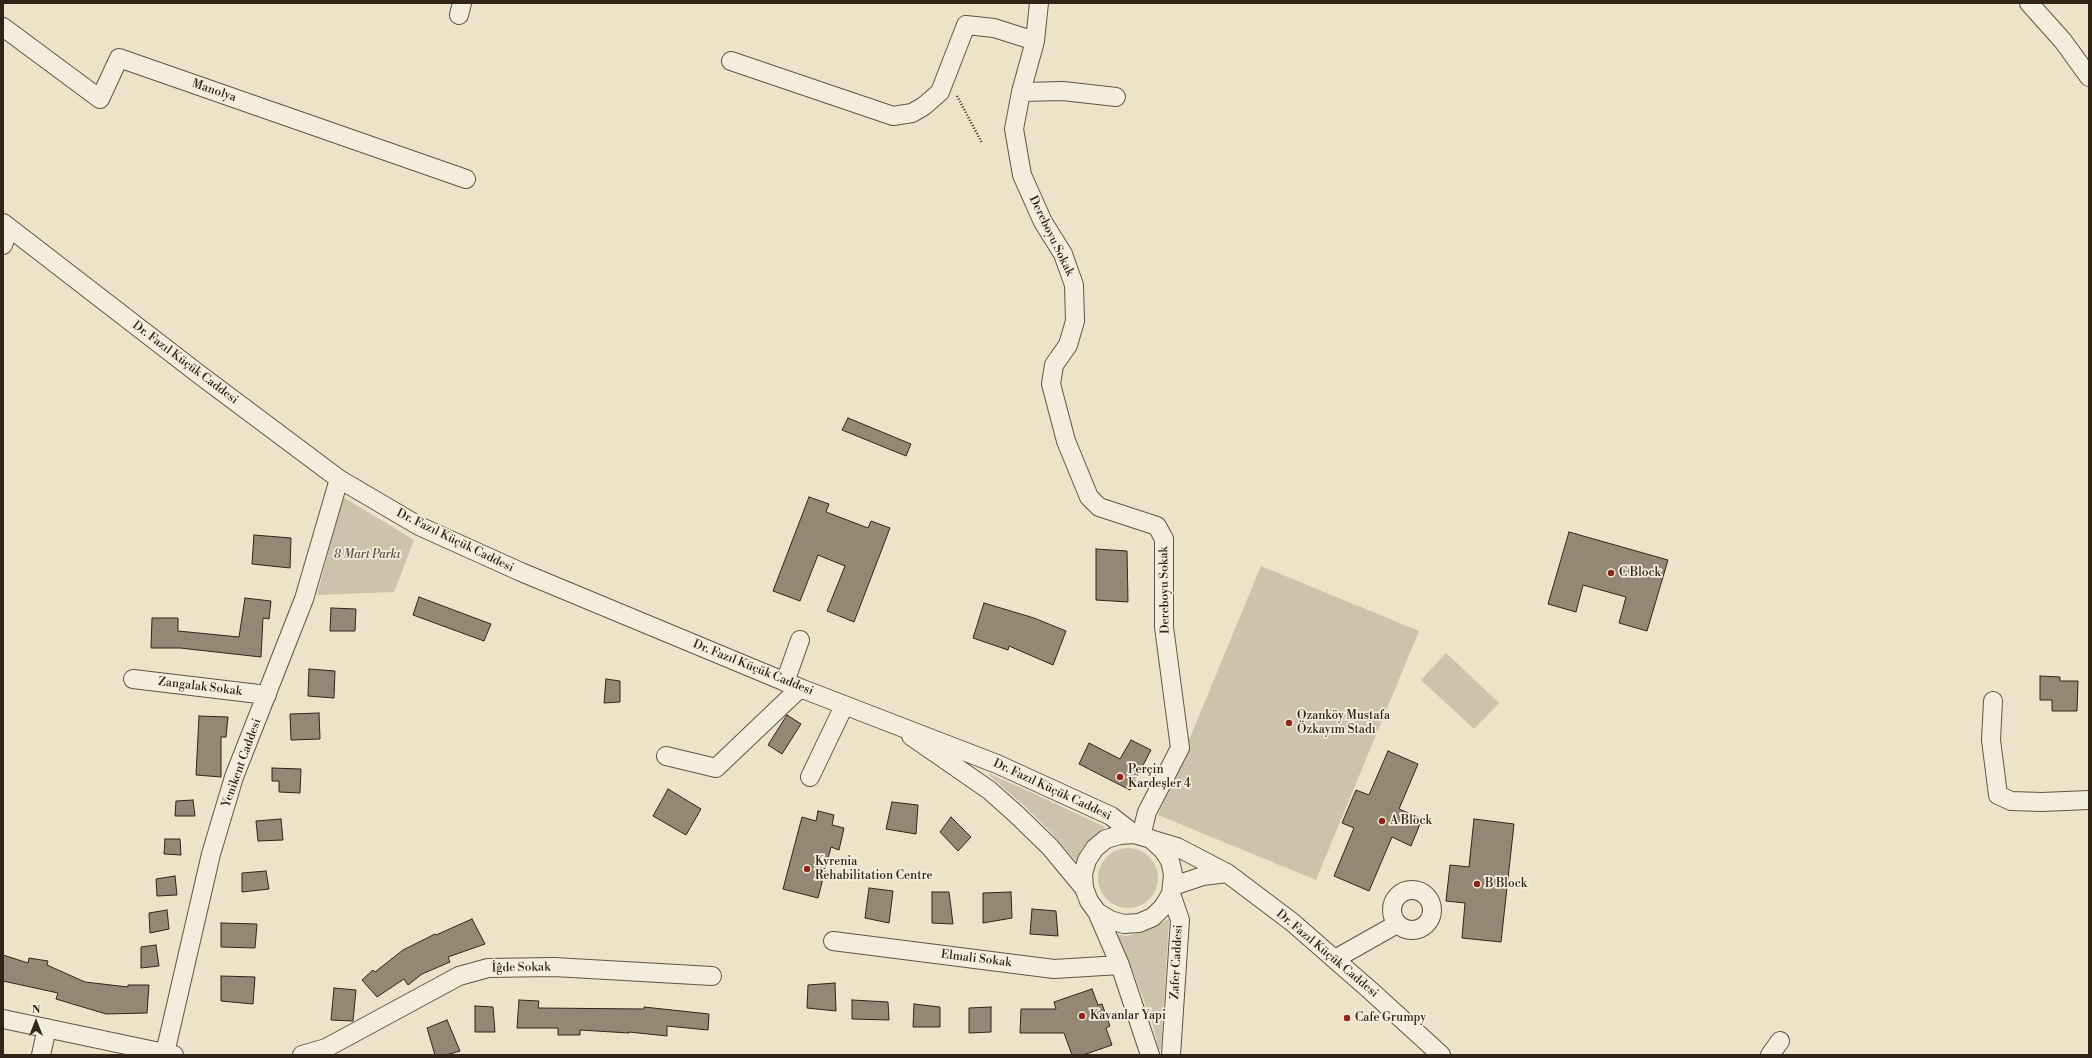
<!DOCTYPE html>
<meta charset="utf-8">
<style>
body{margin:0}
#map{position:relative;width:2092px;height:1058px;overflow:hidden;background:#ede3c8;font-family:"Libre Bodoni",serif}
canvas{display:block}
.frame{position:absolute;inset:0;border:4px solid #332418;pointer-events:none}
.north{position:absolute;left:16px;top:1002px;width:40px;height:40px;-webkit-text-stroke:3px #f3eddb;paint-order:stroke;rotate:0deg;font-size:11px;font-weight:700;line-height:16px;text-align:center;color:#332418}
.north::after{content:'';display:block;margin:auto;width:14px;height:18px;background:#332418;clip-path:polygon(50% 0,100% 100%,50% 72%,0 100%)}
</style>
<div id="map">
<canvas width="2092" height="1058"></canvas>
<div class="frame"></div>
<div class="north">N</div>
</div>
<script>
const ctx = document.querySelector('canvas').getContext('2d');
ctx.lineJoin = 'round';
function paint(path, color) { ctx.fillStyle = color; ctx.fill(path, 'evenodd'); }
const poly = rows => new Path2D(rows.map(r => 'M' + r).join(''));
function stroke(path, color, width, dash) { ctx.strokeStyle = color; ctx.lineWidth = width; ctx.lineCap = dash ? 'butt' : 'round'; ctx.setLineDash(dash || []); ctx.stroke(path); }
function label(font, color, halo, rows, align = 'center') {
  ctx.font = font + ' "Libre Bodoni",serif'; ctx.lineWidth = 3.5; ctx.setLineDash([]); ctx.textBaseline = 'middle'; ctx.strokeStyle = halo; ctx.fillStyle = color; for (const [text, x, y, turn = 0] of rows) {
    ctx.save(); ctx.translate(x, y); ctx.rotate((+turn || 0) * Math.PI / 180); ctx.textAlign = isNaN(turn) ? turn : align; if (halo) ctx.strokeText(text, 0, 0); ctx.fillText(text, 0, 0); ctx.restore();
  }
}
const green = poly([
 [343,497,414,540,394,592,317,595],
 [1261,566,1419,631,1316,880,1158,815],
 [1446,653,1499,703,1474,729,1421,680],
 [990,774,1035,794,1105,827,1082,848,1076,861,1051,832,1022,804,989,775],
 '1098 878a30 30 0 1 1 60 0a30 30 0 1 1-60 0Z',
 [1169,919,1161,1049,1159,1050,1153,1025,1133,971,1116,934,1126,936,1140,933]
]);
const building = poly([
 [848,418,911,444,906,456,842,430,848,418],
 [809,497,829,504,826,512,868,528,871,521,890,528,854,622,827,611,845,566,818,555,800,601,773,591,809,497],
 [1569,532,1668,560,1647,631,1619,623,1626,597,1583,585,1576,612,1548,604,1569,532],
 [254,535,291,538,290,568,252,564,254,535],
 [1096,549,1127,551,1128,602,1096,600,1096,549],
 [419,597,491,624,484,641,413,615,419,597],
 [245,598,271,601,269,619,263,618,261,657,180,648,151,648,152,618,178,618,178,631,239,637,245,598],
 [984,603,1034,618,1066,631,1053,665,1009,646,1008,650,973,638,984,603],
 [331,608,356,609,355,631,330,631,331,608],
 [309,669,335,671,334,698,308,696,309,669],
 [2040,676,2060,677,2060,681,2078,681,2077,711,2052,711,2052,700,2040,700,2040,676],
 [606,679,620,681,620,702,604,703,606,679],
 [319,713,320,739,291,740,290,714,319,713],
 [787,715,801,724,782,754,768,745,787,715],
 [199,716,228,717,226,737,221,737,221,777,196,775,199,716],
 [1131,740,1151,750,1130,790,1079,764,1089,743,1120,759,1131,740],
 [1388,751,1418,764,1399,809,1422,819,1411,846,1392,837,1369,891,1334,876,1354,828,1342,823,1356,790,1369,795,1388,751],
 [272,768,301,769,300,793,279,792,279,781,272,781,272,768],
 [668,789,701,809,686,835,653,816,668,789],
 [193,800,195,816,175,816,176,801,193,800],
 [892,802,918,805,916,834,886,829,892,802],
 [818,811,834,815,832,825,844,828,839,850,831,847,818,898,783,889,802,817,816,821,818,811],
 [951,817,971,837,958,851,940,832,951,817],
 [281,819,283,840,258,841,256,821,281,819],
 [1474,819,1514,824,1501,942,1462,938,1465,903,1446,901,1450,865,1469,867,1474,819],
 [165,839,180,839,181,855,164,854,165,839],
 [266,871,269,889,242,892,242,873,266,871],
 [175,876,177,895,157,896,156,879,175,876],
 [869,888,893,891,889,923,865,918,869,888],
 [932,892,949,892,953,924,932,923,932,892],
 [1011,892,1012,918,983,923,983,893,1011,892],
 [1032,909,1056,911,1058,936,1030,934,1032,909],
 [167,910,169,929,150,933,149,913,167,910],
 [472,919,485,944,448,957,450,962,422,974,408,985,404,979,377,997,362,980,373,970,375,972,403,950,435,934,436,935,472,919],
 [221,923,257,924,255,948,221,947,221,923],
 [156,945,159,966,141,968,141,947,156,945],
 [3,955,28,963,29,958,48,961,47,965,85,982,128,987,128,985,149,985,147,1013,106,1014,56,999,58,993,3,981,3,955],
 [221,976,255,977,253,1004,221,1001,221,976],
 [835,983,836,1011,807,1008,808,985,835,983],
 [334,988,356,990,353,1021,331,1020,334,988],
 [1092,989,1098,1005,1102,1004,1110,1026,1106,1028,1112,1045,1083,1055,1072,1055,1064,1033,1020,1033,1021,1009,1056,1009,1054,1002,1092,989],
 [519,1000,539,1001,538,1008,644,1009,644,1007,709,1014,708,1030,667,1026,667,1036,629,1032,629,1033,580,1030,580,1035,558,1035,558,1028,517,1028,519,1000],
 [852,1000,888,1002,889,1020,852,1019,852,1000],
 [914,1004,940,1007,940,1027,913,1027,914,1004],
 [475,1006,493,1007,495,1032,475,1032,475,1006],
 [991,1007,991,1032,969,1033,969,1008,991,1007],
 [447,1020,460,1051,446,1055,435,1055,427,1028,447,1020]
]);
const path = poly([
 [957,96,982,143]
]);
const minor = poly([
 [1039,3,1035,41,1021,92,1014,129,1022,175,1043,222,1063,254,1074,285,1075,321,1068,345,1054,365,1051,384,1066,441,1089,497,1099,507,1157,526,1164,539,1164,627,1180,748,1147,812,1141,836],
 [2029,3,2063,41,2089,77],
 [459,15,462,3],
 [3,27,100,99,119,58,466,179],
 [731,61,893,116,912,113,924,106,940,92,966,25,994,28,1035,41],
 [1021,92,1063,91,1116,97],
 [3,223,200,375,339,479,419,526,521,572,800,688,997,764,1111,816,1134,834],
 [3,245,9,228],
 [133,679,267,695],
 [785,682,800,640],
 [1993,701,1991,740,1998,795,2011,801,2042,802,2089,800],
 [911,736,989,790,1016,814,1050,847,1084,888],
 [666,756,716,768,800,688],
 [810,777,844,706],
 [1153,841,1163,850,1170,861,1173,874,1171,894,1163,907,1153,917,1139,923,1124,924,1110,920,1097,912,1089,901,1084,888,1083,874,1087,860,1095,848,1106,839,1120,835,1134,834,1177,847,1227,873,1292,922,1371,991,1441,1055],
 [1173,886,1203,876,1227,873],
 '1392 910a20 20 0 1 1 40 0a20 20 0 1 1-40 0Z',
 [1171,894,1180,920,1171,1055],
 [1097,912,1120,965,1150,1055],
 [833,941,1054,969,1120,965],
 [1335,959,1397,924],
 [3,1019,174,1055],
 [165,1053,211,854,234,777,304,599,339,479],
 [41,1055,47,1028],
 [302,1055,326,1048,459,976,488,968,554,967,712,976],
 [1770,1055,1780,1041]
]);
const markers = [
 [1611,573,4,"#8f2418"],
 [1289,723,4,"#8f2418"],
 [1120,777,4,"#8f2418"],
 [1382,821,4,"#8f2418"],
 [807,869,4,"#8f2418"],
 [1477,884,4,"#8f2418"],
 [1082,1016,4,"#8f2418"],
 [1347,1018,4,"#8f2418"]
];
const streetNames = [
 ["Manolya",214,91,19],
 ["Dereboyu Sokak",1051,236,64],
 ["Dr. Fazıl Küçük Caddesi",185,363,37],
 ["Dr. Fazıl Küçük Caddesi",455,541,26],
 ["Dereboyu Sokak",1165,590,-91],
 ["Dr. Fazıl Küçük Caddesi",753,668,22],
 ["Zangalak Sokak",200,687,7],
 ["Yenikent Caddesi",242,763,-70],
 ["Dr. Fazıl Küçük Caddesi",1052,790,25],
 ["Dr. Fazıl Küçük Caddesi",1327,954,40],
 ["Elmali Sokak",976,959,7],
 ["Zafer Caddesi",1177,962,-87],
 ["İĝde Sokak",521,968,-1]
];
const parkNames = [
 ["8 Mart Parkı",367,555]
];
const poiNames = [
 ["C Block",1619,573],
 ["Ozanköy Mustafa",1297,716],
 ["Özkayım Stadı",1297,730],
 ["Perçin",1128,770],
 ["Kardeşler 4",1128,784],
 ["A Block",1390,821],
 ["Kyrenia",815,862],
 ["Rehabilitation Centre",815,876],
 ["B Block",1485,884],
 ["Kavanlar Yapi",1090,1016],
 ["Cafe Grumpy",1355,1018]
];
paint(green, '#cdc3aa');
paint(building, '#948774');
stroke(building, '#332418', 1);
stroke(minor, '#625444', 20);
stroke(path, '#332418', 2.5, [1, 2]);
stroke(minor, '#f3eddb', 18);
for (const [x, y, r, color] of markers) { const dot = new Path2D(); dot.arc(x, y, r, 0, 2 * Math.PI); ctx.fillStyle = color; ctx.fill(dot); stroke(dot, '#f3eddb', 1.5); }
label('12px', '#332418', '#f3eddb', streetNames);
label('italic 12px', '#5a4c3c', '#f3eddb', parkNames);
label('12px', '#332418', '#f3eddb', poiNames, 'left');
</script>
